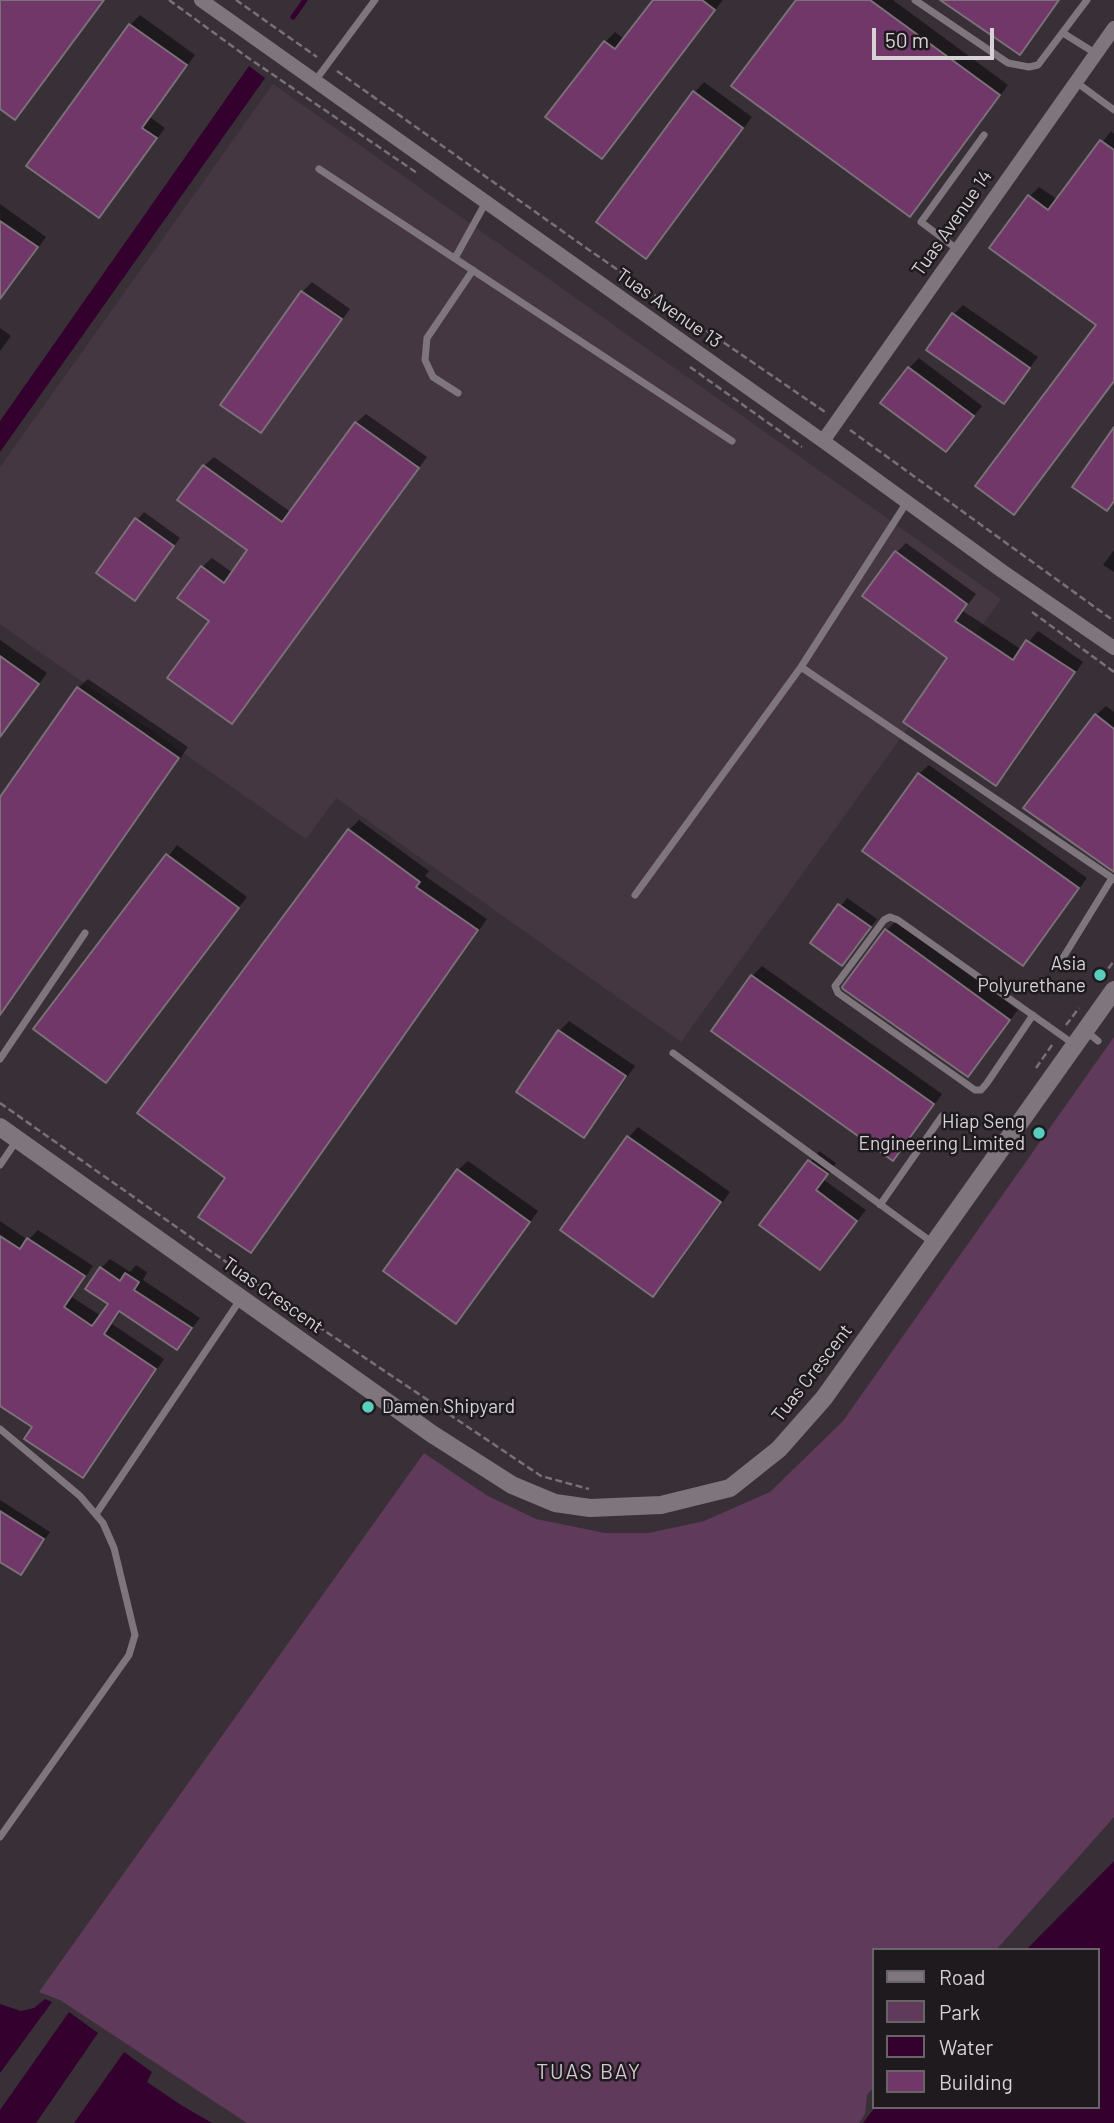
<!DOCTYPE html>
<style>
body{margin:0}
#map{position:relative;width:1114px;height:2123px;overflow:hidden;background:#393037;font-family:Barlow,sans-serif}
canvas{display:block}
.legend{position:absolute;left:872px;top:1948px;width:228px;height:161px;box-sizing:border-box;background:#1e1a1d;border:2px solid #686467;margin:0;padding:9px 12px;list-style:none;font-size:21px;color:#d7d2d6}
.legend li{display:flex;align-items:center;gap:14px;height:35px}
.legend b{width:35px;border:2px solid #686467}
.scale{position:absolute;left:872px;top:28px;width:122px;height:32px;box-sizing:border-box;border:4px solid #d7d2d6;border-top:0;padding-left:9px;font-size:21px;line-height:24px;white-space:nowrap;color:#d7d2d6;-webkit-text-stroke:5px #1e1a1d;paint-order:stroke}
</style>
<div id="map">
<canvas width="1114" height="2123"></canvas>
<ul class="legend">
<li><b style="height:9px;background:#7f757d"></b>Road</li>
<li><b style="height:19px;background:#603a5a"></b>Park</li>
<li><b style="height:19px;background:#34002e"></b>Water</li>
<li><b style="height:19px;background:#713768"></b>Building</li>
</ul>
<div class="scale">50 m</div>
</div>
<script>
const ctx = document.querySelector('canvas').getContext('2d');
ctx.lineJoin = 'round';
function paint(path, color) { ctx.fillStyle = color; ctx.fill(path, 'evenodd'); }
const poly = rows => new Path2D(rows.map(r => 'M' + r).join(''));
function stroke(path, color, width, dash) { ctx.strokeStyle = color; ctx.lineWidth = width; ctx.lineCap = dash ? 'butt' : 'round'; ctx.setLineDash(dash || []); ctx.stroke(path); }
function label(font, color, halo, rows, align = 'center') {
  ctx.font = font + ' Barlow,sans-serif'; ctx.lineWidth = 5; ctx.setLineDash([]); ctx.textBaseline = 'middle'; ctx.strokeStyle = halo; ctx.fillStyle = color; for (const [text, x, y, turn = 0] of rows) {
    ctx.save(); ctx.translate(x, y); ctx.rotate((+turn || 0) * Math.PI / 180); ctx.textAlign = isNaN(turn) ? turn : align; if (halo) ctx.strokeText(text, 0, 0); ctx.fillText(text, 0, 0); ctx.restore();
  }
}
const built = poly([
 [273,84,1001,599,681,1042,336,798,306,839,0,624,0,467]
]);
const green = poly([
 [1114,1037,1114,1817,996,1950,874,1950,874,2087,867,2095,865,2114,859,2123,247,2123,60,2000,39,1992,424,1453,486,1495,536,1519,605,1533,649,1533,704,1521,770,1492,843,1421]
]);
const water = poly([
 [249,66,265,78,0,452,0,421],
 [1114,1861,1114,2123,863,2123,875,2107,1098,2107,1098,1950,1026,1950],
 [45,1999,52,2002,0,2073,0,2004,21,2011,34,2008],
 [69,2012,98,2033,36,2123,0,2123,0,2110],
 [124,2052,152,2072,147,2082,181,2105,212,2123,74,2123]
]);
const shadow = poly([
 [0,0,105,0,24,108,14,118,0,107],
 [655,0,723,0,601,157,605,42,615,32,625,40],
 [798,0,893,0,1008,85,919,205,909,214],
 [943,0,1060,0,1029,43,1020,53],
 [140,15,195,55,150,117,165,128,108,206,99,216,130,25],
 [704,82,752,117,656,247,646,256,598,221,695,92],
 [1111,131,1114,134,1114,382,1023,503,1014,513,1098,325,1029,197,1039,187,1058,200],
 [0,204,46,237,11,286,1,296],
 [312,282,350,309,270,421,260,431,302,292],
 [963,305,1038,357,1004,402,953,315],
 [0,328,11,336,0,351],
 [919,358,982,406,946,450,909,368],
 [366,414,427,457,241,712,232,722,202,567,212,558,233,573,250,550,204,466,214,457,292,513,356,423],
 [144,512,180,538,135,599,137,520],
 [906,543,976,594,963,611,1022,650,1038,631,1083,662,1006,774,996,784,950,657,896,553],
 [1114,550,1114,572,1103,565],
 [0,640,47,673,0,738],
 [88,679,188,747,0,1016,0,800,78,688],
 [1106,706,1114,712,1114,869,1096,715],
 [929,765,1087,878,1032,954,1022,963,919,774],
 [359,820,429,871,425,876,487,919,260,1241,250,1251,228,1177,140,1113,349,830],
 [177,845,247,897,105,1081,36,1029],
 [847,898,877,919,842,964,813,943],
 [896,921,1018,1010,968,1075,886,931],
 [762,966,942,1094,903,1149,893,1158,713,1030,752,976],
 [569,1021,635,1066,593,1126,584,1136,518,1091,560,1031],
 [638,1127,730,1192,663,1285,653,1295,562,1230,629,1137],
 [819,1151,836,1163,824,1180,866,1210,820,1268,762,1225],
 [468,1161,538,1211,466,1312,456,1321,458,1170],
 [0,1221,28,1240,38,1230,93,1266,72,1297,101,1316,110,1303,101,1268,110,1259,130,1272,136,1265,147,1272,143,1280,200,1318,177,1348,121,1311,112,1324,164,1359,92,1466,83,1476,34,1427,0,1404],
 [0,1500,50,1532,21,1573,0,1560]
]);
const stream = poly([
 [293,17,305,0]
]);
const building = poly([
 [0,0,104,0,15,120,0,109,0,0],
 [653,0,702,0,715,10,602,159,545,117,604,41,615,49,653,0],
 [796,0,870,0,1000,95,910,217,731,86,796,0],
 [940,0,1059,0,1020,55,940,0],
 [129,24,187,65,142,128,157,138,99,218,26,166,129,24],
 [693,91,743,128,646,259,596,222,693,91],
 [1100,140,1114,150,1114,381,1014,515,975,486,1096,325,989,248,1028,195,1048,210,1100,140],
 [0,221,38,247,0,299,0,221],
 [301,291,342,319,261,433,220,405,301,291],
 [952,313,1030,368,1004,404,926,350,952,313],
 [908,367,974,416,946,452,880,403,908,367],
 [355,422,419,468,232,724,167,678,209,621,177,598,201,566,224,583,247,550,177,500,203,465,282,522,355,422],
 [1114,427,1114,501,1107,511,1072,487,1114,427],
 [135,518,174,546,135,601,96,573,135,518],
 [895,551,967,604,955,621,1013,660,1026,640,1075,672,996,786,903,722,947,658,862,596,895,551],
 [0,656,39,684,0,737,0,656],
 [77,687,179,758,0,1015,0,797,77,687],
 [1095,714,1114,729,1114,872,1023,808,1095,714],
 [918,773,1079,888,1023,966,862,851,918,773],
 [348,829,420,882,416,887,478,930,251,1253,198,1217,225,1178,137,1113,348,829],
 [166,854,239,908,106,1083,33,1029,166,854],
 [838,904,871,927,842,966,810,943,838,904],
 [885,929,1010,1020,968,1077,843,989,842,987,885,929],
 [751,975,934,1104,893,1161,711,1031,751,975],
 [558,1030,626,1076,584,1138,516,1092,558,1030],
 [627,1136,721,1202,653,1297,560,1230,627,1136],
 [808,1160,828,1174,816,1190,857,1221,820,1270,759,1225,808,1160],
 [457,1169,530,1222,456,1324,383,1271,457,1169],
 [0,1236,20,1249,27,1238,85,1276,64,1307,92,1326,108,1304,85,1289,100,1267,120,1281,125,1273,139,1282,134,1290,192,1328,177,1350,119,1311,104,1334,156,1369,83,1478,24,1439,32,1427,0,1406,0,1236],
 [0,1511,44,1539,21,1575,0,1562,0,1511]
]);
const path = poly([
 [169,0,247,57,417,173],
 [236,0,317,57],
 [337,71,589,250,825,412],
 [690,367,802,447],
 [850,430,1114,621],
 [1032,612,1114,672],
 [1102,977,1114,961],
 [1066,1025,1079,1008],
 [1036,1068,1052,1045],
 [0,1103,310,1321,541,1476,589,1489]
]);
const service = poly([
 [915,0,1008,63,1029,67,1038,65,1087,0],
 [1063,33,1095,53],
 [315,81,375,0],
 [1076,82,1114,110],
 [319,169,732,441],
 [957,249,921,222,984,135],
 [455,258,486,202],
 [458,393,433,377,425,360,427,338,473,270],
 [801,667,1114,879],
 [635,895,801,667,907,502],
 [1061,961,1112,878],
 [1033,1015,987,1083,981,1090,975,1090,838,993,835,986,884,920,890,917,898,920,1075,1045],
 [1086,1031,1098,1041],
 [673,1053,933,1243],
 [0,1059,85,933],
 [0,1165,17,1140],
 [880,1205,942,1116],
 [0,1429,80,1496,103,1523,114,1548,135,1635,129,1655,0,1837],
 [96,1514,240,1300]
]);
const minor = poly([
 [201,0,823,441,1002,571,1114,648],
 [823,441,1114,28]
]);
const tertiary = poly([
 [0,1127,432,1434,512,1485,555,1503,590,1508,661,1505,730,1488,779,1449,824,1398,1114,990]
]);
const markers = [
 [1100,975,7,"#59cebe"],
 [1039,1133,7,"#59cebe"],
 [368,1407,7,"#59cebe"]
];
const streetNames = [
 ["Tuas Avenue 14",952,223,-55],
 ["Tuas Avenue 13",669,308,35],
 ["Tuas Crescent",273,1295,35],
 ["Tuas Crescent",812,1373,-52]
];
const poiNames = [
 ["Asia",1086,964],
 ["Polyurethane",1086,986],
 ["Hiap Seng",1025,1122],
 ["Engineering Limited",1025,1144],
 ["Damen Shipyard",382,1407,"left"]
];
const neighbourhoodNames = [
 ["TUAS BAY",589,2072]
];
paint(built, '#453742');
paint(green, '#603a5a');
paint(water, '#34002e');
paint(shadow, '#0007');
stroke(stream, '#34002e', 5);
paint(building, '#713768');
stroke(building, '#7b7179', 2);
stroke(path, '#787177', 2.5, [7, 3.5]);
stroke(service, '#7f757d', 7);
stroke(minor, '#7f757d', 14);
stroke(tertiary, '#7f757d', 18);
for (const [x, y, r, color] of markers) { const dot = new Path2D(); dot.arc(x, y, r, 0, 2 * Math.PI); ctx.fillStyle = color; ctx.fill(dot); stroke(dot, '#1e1a1d', 2.5); }
label('19px', '#d7d2d6', '#1e1a1d', streetNames);
label('19px', '#d7d2d6', '#1e1a1d', poiNames, 'right');
ctx.letterSpacing = '2px';
label('21px', '#d2c7d0', '#1e1a1d', neighbourhoodNames);
ctx.letterSpacing = '0px';
</script>
